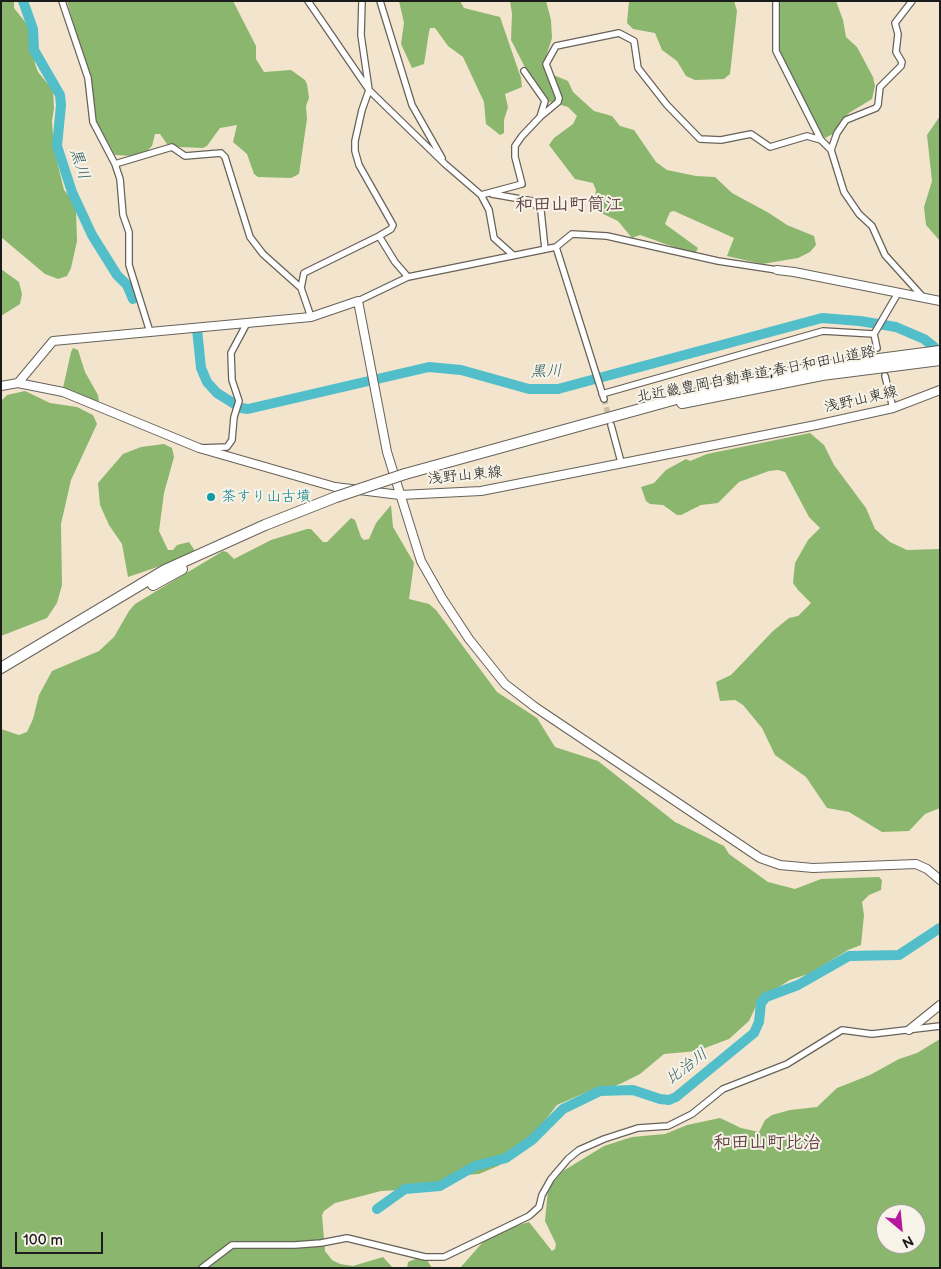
<!DOCTYPE html>
<meta charset="utf-8">
<style>
body{margin:0}
#map{position:relative;width:941px;height:1269px;overflow:hidden;background:#f3e5cd;font-family:"Balsamiq Sans",sans-serif}
canvas{display:block}
.frame{position:absolute;inset:0;border:2px solid #1c1c1c;pointer-events:none}
.north{position:absolute;left:876px;top:1204px;width:50px;height:50px;box-sizing:border-box;background:#f7f3e8;border:1px solid #9f9d96;border-radius:50%;rotate:152deg;font-size:14px;font-weight:700;line-height:20px;text-align:center;color:#1c1c1c}
.north::after{content:'';display:block;margin:auto;width:18px;height:22px;background:#b5179e;clip-path:polygon(50% 0,100% 100%,50% 72%,0 100%)}
.scale{position:absolute;left:15px;top:1232px;width:88px;height:22px;box-sizing:border-box;border:2px solid #1c1c1c;border-top:0;padding-left:6px;font-size:15px;line-height:18px;white-space:nowrap;color:#1c1c1c;-webkit-text-stroke:4px #f7f3e8;paint-order:stroke}
</style>
<div id="map">
<canvas width="941" height="1269"></canvas>
<div class="frame"></div>
<div class="north">N</div>
<div class="scale">100 m</div>
</div>
<script>
const ctx = document.querySelector('canvas').getContext('2d');
ctx.lineJoin = 'round';
function paint(path, color) { ctx.fillStyle = color; ctx.fill(path, 'evenodd'); }
const poly = rows => new Path2D(rows.map(r => 'M' + r).join(''));
function stroke(path, color, width, dash) { ctx.strokeStyle = color; ctx.lineWidth = width; ctx.lineCap = dash ? 'butt' : 'round'; ctx.setLineDash(dash || []); ctx.stroke(path); }
function label(font, color, halo, rows, align = 'center') {
  ctx.font = font + ' "Balsamiq Sans","Klee One",sans-serif'; ctx.lineWidth = 4; ctx.setLineDash([]); ctx.textBaseline = 'middle'; ctx.strokeStyle = halo; ctx.fillStyle = color; for (const [text, x, y, turn = 0] of rows) {
    ctx.save(); ctx.translate(x, y); ctx.rotate((+turn || 0) * Math.PI / 180); ctx.textAlign = isNaN(turn) ? turn : align; if (halo) ctx.strokeText(text, 0, 0); ctx.fillText(text, 0, 0); ctx.restore();
  }
}
const forest = poly([
 [1,1,14,1,14,8,30,28,35,64,38,72,53,90,54,108,52,121,54,149,64,190,73,201,76,210,77,241,71,268,67,276,58,279,45,274,1,237],
 [67,1,233,1,256,46,256,59,264,72,291,70,305,80,307,84,309,98,306,106,307,119,299,174,291,178,258,177,254,174,247,154,233,142,237,125,220,128,207,146,203,148,180,147,167,144,160,134,155,134,152,146,146,152,133,156,115,155,97,123,92,90],
 [399,1,460,1,464,8,500,17,521,78,522,87,505,94,508,107,504,120,504,133,500,135,486,124,484,102,463,57,448,46,435,28,430,28,429,32,424,64,412,68,401,44,404,23],
 [510,1,546,1,551,20,552,38,544,63,551,74,568,81,573,92,594,111,612,116,620,126,634,130,656,162,667,170,696,176,715,177,732,193,769,213,787,225,814,236,816,245,810,252,798,258,762,264,727,256,734,238,674,211,670,212,665,224,698,248,696,252,691,253,640,235,632,238,618,221,597,211,594,203,596,190,593,183,575,179,549,145,554,138,573,124,577,116,568,107,547,101,531,79,511,40,512,14],
 [629,1,734,1,737,11,730,74,724,79,695,80,686,76,677,61,662,50,655,33,633,29,627,23],
 [780,1,836,1,843,20,846,37,857,47,873,77,875,86,872,99,849,113,833,134,825,138,820,131,793,78,778,56],
 [940,116,940,241,926,225,924,207,932,181,927,135],
 [1,269,19,282,22,294,20,304,1,316],
 [73,348,78,350,85,372,98,395,99,402,63,388,71,352],
 [25,391,50,403,77,407,93,415,97,424,71,480,61,524,62,585,57,603,47,618,1,636,1,401,7,395],
 [810,433,824,445,834,465,866,508,875,529,890,542,907,550,940,549,940,808,925,814,909,831,882,832,849,812,827,808,806,777,775,755,762,728,743,705,735,700,720,701,716,682,731,675,773,631,789,618,798,616,811,603,798,590,793,583,795,563,808,540,820,528,809,517,785,472,778,470,769,471,739,482,718,503,701,505,681,515,677,515,663,505,650,504,646,501,641,487,654,483,666,470,686,459,690,461,707,454],
 [164,444,172,448,174,457,164,493,159,531,168,550,173,550,177,545,189,542,195,551,184,558,128,577,122,544,109,525,100,505,98,483,123,454,141,447],
 [391,505,393,527,414,563,409,599,429,604,436,610,497,692,537,718,555,747,598,761,675,822,724,846,729,854,768,882,795,889,821,879,879,877,882,880,881,890,869,895,862,902,864,915,861,945,848,950,811,973,790,980,766,995,757,1004,749,1021,729,1039,697,1051,664,1054,640,1074,622,1083,609,1088,596,1088,557,1105,529,1141,510,1159,498,1166,479,1174,465,1175,436,1188,381,1191,335,1203,324,1211,322,1215,325,1251,332,1260,340,1264,353,1266,383,1257,393,1268,1,1268,1,729,19,735,27,732,33,719,39,695,52,671,99,651,114,637,129,611,135,604,223,551,227,552,234,559,271,540,307,529,311,529,323,542,327,542,351,518,355,520,361,537,364,540,369,539,376,523],
 [940,1039,940,1268,460,1268,490,1234,529,1222,552,1251,555,1249,556,1244,545,1221,548,1189,563,1171,604,1146,632,1137,665,1134,687,1125,720,1118,741,1128,759,1132,765,1120,772,1115,790,1110,817,1107,837,1088,870,1075,899,1059,917,1053],
 [886,1214,916,1214,916,1244,886,1244],
 [418,1258,427,1260,432,1268,407,1268,408,1262]
]);
const river = poly([
 [23,1,33,29,34,50,60,95,61,105,57,146,72,192,92,235,117,275,127,285,133,299],
 [197,329,201,368,207,382,217,393,241,408,248,409,429,367,461,370,529,389,558,389,822,318,860,321,896,327,924,339,933,346,940,354],
 [377,1209,405,1189,440,1186,475,1166,506,1158,532,1140,563,1109,600,1091,633,1090,660,1099,669,1100,676,1097,754,1033,759,1022,761,1003,766,997,798,985,849,956,899,955,940,928]
]);
const streetTunnel = poly([
 [604,399,609,418]
]);
const street = poly([
 [62,1,88,78,93,122,115,164,120,179,123,215,129,232,129,265,150,332],
 [308,1,369,90,445,164,481,195,489,210,494,238,513,255],
 [380,1,412,105,442,158],
 [776,1,776,51,821,140,831,150,844,192,859,214,872,226,885,255,922,296],
 [540,117,558,102,559,98,546,64,556,46,619,33,634,41,638,68,667,105,700,139,721,140,751,134,770,147,807,136,821,140],
 [831,150,837,133,846,120,876,108,878,105,880,87,901,66,902,62,896,52,898,34,895,23,912,1],
 [115,164,172,147,185,156,221,153,225,157,250,237,263,254,301,288],
 [492,194,532,201,541,211,545,249],
 [481,195,522,184,515,157,515,146,522,136,540,117,545,101,524,71],
 [379,236,395,262,408,277],
 [556,247,604,399],
 [358,301,408,277,556,247,572,234,607,236,718,261,777,270],
 [311,317,301,288,304,273,379,236,391,229,393,225,359,165,355,151,355,141,362,110,369,90,361,35,362,1],
 [877,348,874,334,898,293],
 [885,376,893,408],
 [602,394,823,331,874,334],
 [611,425,621,462],
 [200,448,227,447,232,440,234,417,239,401,232,380,231,353,247,323],
 [202,1268,232,1245,295,1245,321,1243,347,1238,425,1257,444,1257,529,1216,539,1207,542,1195,551,1179,568,1159,579,1150,604,1139,638,1128,668,1126,692,1114,723,1089,787,1064,842,1030,872,1034,940,1026]
]);
const secondary = poly([
 [777,270,794,272,940,301],
 [18,383,53,341,311,317,358,301,387,452,421,561,442,598,469,639,505,684,535,707,760,858,780,865,813,868,916,864,927,869,940,880],
 [1,386,18,383,63,392,199,448,335,487,400,495,481,491,816,425,893,408,940,390],
 [909,1030,940,1005]
]);
const highway = poly([
 [682,403,822,375,940,360],
 [405,474,727,385,818,367,940,351],
 [153,585,182,569],
 [1,668,165,570,265,525,336,497]
]);
const highwayBridge = poly([
 [336,497,405,474]
]);
const markers = [
 [211,497,5,"#0f9aa8"]
];
const streetNames = [
 ["北近畿豊岡自動車道;春日和田山道路",756,375,-11],
 ["浅野山東線",861,400,-13],
 ["浅野山東線",465,476,-6]
];
const cultureNames = [
 ["茶すり山古墳",221,497]
];
const waterNames = [
 ["黒川",79,164,72],
 ["黒川",546,372,-2],
 ["比治川",687,1067,-37]
];
const quarterNames = [
 ["和田山町筒江",569,205],
 ["和田山町比治",767,1143]
];
paint(forest, '#8ab66e');
stroke(river, '#51beca', 10);
stroke(streetTunnel, '#c8bdaa', 5.5, [5.5, 3]);
stroke(street, '#67625a', 8);
stroke(secondary, '#67625a', 10);
stroke(highway, '#67625a', 12);
stroke(street, '#fff', 5.5);
stroke(secondary, '#fff', 8);
stroke(highway, '#fff', 10);
stroke(highwayBridge, '#67625a', 12, []);
stroke(highwayBridge, '#fff', 10);
for (const [x, y, r, color] of markers) { const dot = new Path2D(); dot.arc(x, y, r, 0, 2 * Math.PI); ctx.fillStyle = color; ctx.fill(dot); stroke(dot, '#f7f3e8', 2); }
label('15px', '#1c1c1c', '#f7f3e8', streetNames);
label('15px', '#0d838f', '#f7f3e8', cultureNames, 'left');
label('italic 16px', '#315d62', '#f7f3e8', waterNames);
label('bold 18px', '#644646', '#f7f3e8', quarterNames);
</script>
